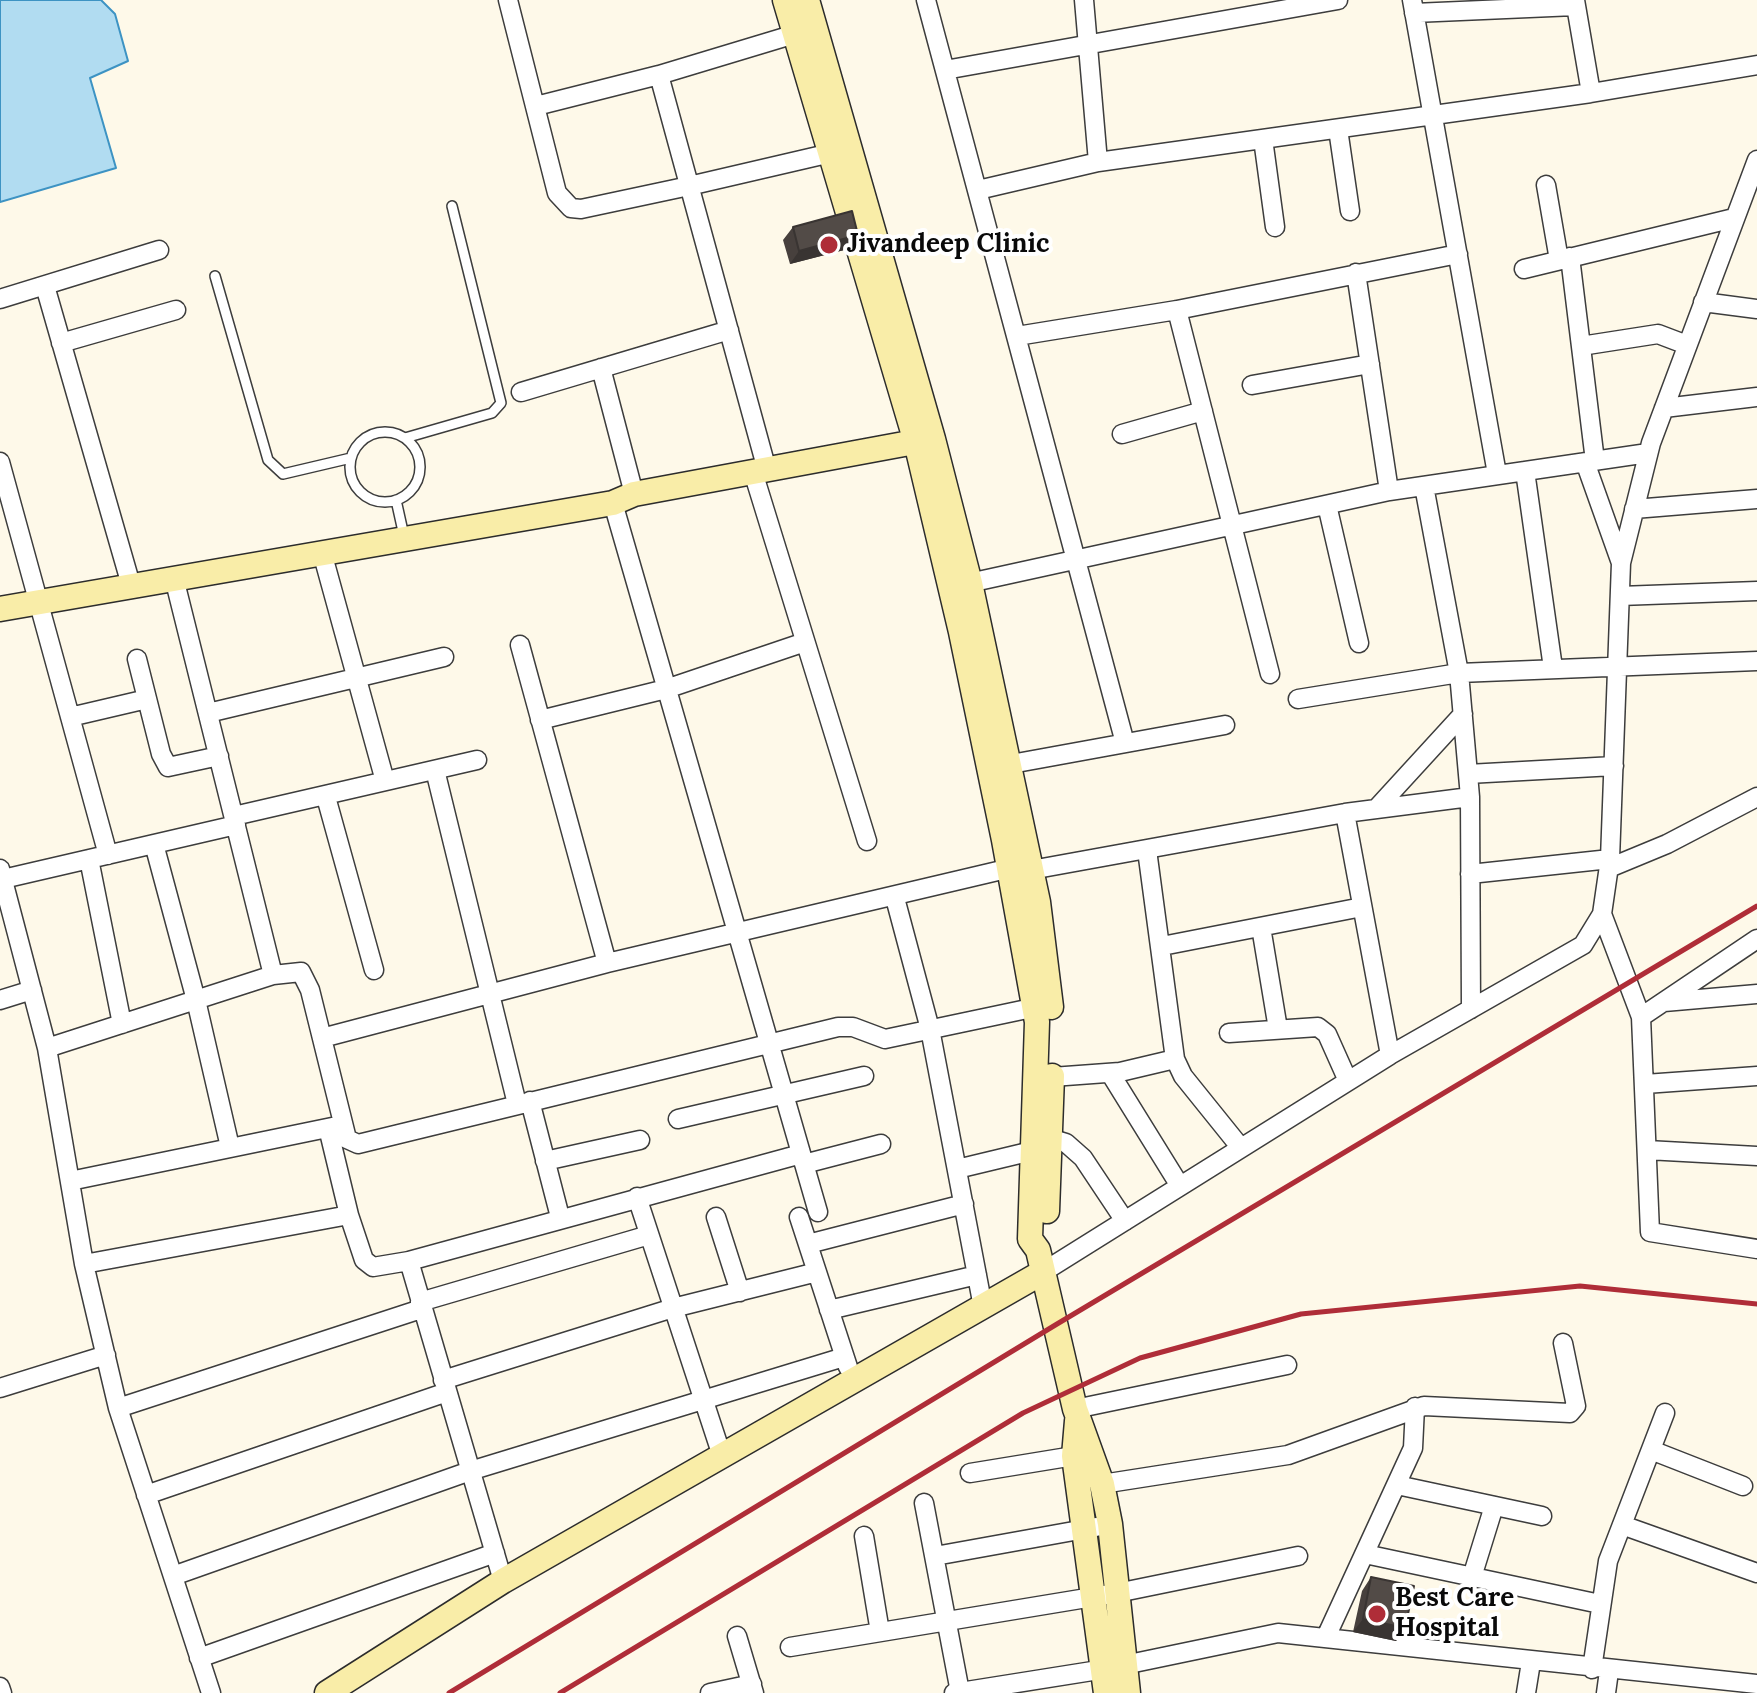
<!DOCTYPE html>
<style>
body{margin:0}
canvas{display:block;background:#fef9e9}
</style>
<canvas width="1757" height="1693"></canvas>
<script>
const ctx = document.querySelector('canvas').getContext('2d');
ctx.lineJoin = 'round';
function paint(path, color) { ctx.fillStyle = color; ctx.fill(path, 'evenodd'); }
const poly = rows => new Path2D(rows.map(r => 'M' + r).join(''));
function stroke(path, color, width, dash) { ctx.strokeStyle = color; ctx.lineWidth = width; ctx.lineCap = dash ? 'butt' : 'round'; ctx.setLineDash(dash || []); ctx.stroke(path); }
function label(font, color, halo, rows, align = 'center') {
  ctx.font = font + ' Lora,serif'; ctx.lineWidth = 8; ctx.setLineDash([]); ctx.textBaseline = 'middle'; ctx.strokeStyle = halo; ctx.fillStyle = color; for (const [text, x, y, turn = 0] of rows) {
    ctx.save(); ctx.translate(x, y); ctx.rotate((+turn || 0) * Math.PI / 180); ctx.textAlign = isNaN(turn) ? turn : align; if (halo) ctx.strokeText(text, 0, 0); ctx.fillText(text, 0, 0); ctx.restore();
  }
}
const water = poly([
 [0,0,101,0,115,14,128,61,90,78,116,168,0,202,0,0]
]);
const lane = poly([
 [215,276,268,460,283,474,351,458],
 '350 467a35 35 0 1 1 70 0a35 35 0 1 1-70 0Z',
 [405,438,492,413,501,403,452,206],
 [396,500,404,536]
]);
const street = poly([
 [508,0,557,193,571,208,581,209,689,186,831,153],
 [926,0,1125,743],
 [1084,0,1098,162],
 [1412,0,1497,474],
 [1575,0,1591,93],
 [1414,13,1575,6],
 [945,70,1338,0],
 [659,75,767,470],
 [536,106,659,75,795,34],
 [1338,129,1350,211],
 [1263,139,1275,227],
 [1546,185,1559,260],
 [978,190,1098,162,1591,93,1757,65],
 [1570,257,1595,461],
 [1524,269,1734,218],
 [1356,273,1389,491],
 [45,286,131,585],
 [0,299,159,250],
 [1703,302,1757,309],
 [1177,310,1270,674],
 [1017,336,1177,310,1458,254],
 [61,343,176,310],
 [1581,346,1658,334,1687,345],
 [601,368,634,494],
 [1252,385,1370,364],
 [521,392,729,330],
 [1664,408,1757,397],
 [1122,434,1203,411],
 [0,462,108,855],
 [1585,462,1621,563],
 [1525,471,1553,668],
 [753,472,867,841],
 [1424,486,1459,673,1470,797,1471,1009],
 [613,503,818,1212],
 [1327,505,1359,643],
 [1634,509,1757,499],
 [323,556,385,781],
 [174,578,273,975],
 [960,585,1389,491,1648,453],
 [1620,596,1757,591],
 [520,645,607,963],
 [137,659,161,754,168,767,219,756],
 [1298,699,1459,673,1757,661],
 [208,713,444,657],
 [70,717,147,699],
 [540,720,666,689,805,642],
 [1000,766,1225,725],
 [435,770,517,1104],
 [1468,774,1614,766],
 [326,797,374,970],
 [1376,809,1463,714],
 [1345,813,1390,1055],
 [234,816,477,760],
 [154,844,196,1000,230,1147],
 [1147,850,1175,1059,1183,1076,1241,1148],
 [89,859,122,1024],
 [1609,868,1667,844,1757,797],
 [0,869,47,1048,84,1264,118,1408,211,1693],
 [1031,870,1345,813,1470,797],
 [1470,874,1610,859],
 [3,879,236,825],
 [895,898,930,1029,983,1307],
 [1602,914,1641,1017,1757,939],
 [1261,927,1278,1029],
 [1162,946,1362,907],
 [0,1000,32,990],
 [1664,1002,1757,994],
 [1641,1017,1650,1232,1757,1249],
 [1229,1033,1318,1027,1327,1034,1348,1081],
 [322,1038,607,963,1019,866],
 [47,1048,273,975,301,972,310,990,347,1139,358,1144,838,1027,853,1027,885,1039,1046,1005],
 [1110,1073,1180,1186],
 [1052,1077,1120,1072,1175,1059],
 [1645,1084,1757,1076],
 [530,1101,560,1217],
 [678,1119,864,1076],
 [328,1128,349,1215,364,1260,373,1267,409,1261,801,1154],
 [1040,1135,1066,1143,1083,1158,1125,1221],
 [1647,1150,1757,1156],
 [545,1161,640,1140],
 [804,1164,881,1144],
 [957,1169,1032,1151],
 [70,1181,337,1126],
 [637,1197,722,1456],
 [716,1217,740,1292],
 [799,1217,848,1367],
 [808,1244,964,1204],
 [409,1261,503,1581],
 [84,1264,349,1215],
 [1043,1272,1390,1055,1583,945,1602,914,1610,859,1621,563,1651,443,1757,160],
 [420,1302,649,1235],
 [829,1310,977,1275],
 [443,1380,673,1308,817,1272],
 [0,1388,106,1355],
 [118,1408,421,1309],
 [1075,1409,1287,1365],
 [1651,1450,1743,1486],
 [970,1473,1086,1454],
 [1102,1484,1288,1455,1424,1406,1570,1413,1576,1406,1563,1343],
 [1397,1485,1542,1516],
 [146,1495,447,1392],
 [924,1503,960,1692],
 [1622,1525,1757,1573],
 [864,1536,880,1632],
 [1365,1554,1600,1604],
 [935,1556,1096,1527],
 [173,1576,470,1471,844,1357],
 [1472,1577,1494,1506],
 [737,1636,754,1693],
 [1326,1637,1413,1448,1415,1407],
 [790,1647,1117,1593,1298,1556],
 [199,1658,495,1553],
 [1592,1669,1608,1561,1665,1413],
 [0,1687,2,1693],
 [710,1693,752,1684],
 [954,1693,1105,1669,1278,1633,1757,1684],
 [1526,1693,1531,1662],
 [1606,1693,1609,1671]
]);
const secondary = poly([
 [785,0,916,442,961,632,1004,840,1037,1022,1030,1239,1038,1250,1075,1409,1102,1484,1110,1524,1128,1693],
 [807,0,933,439,970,583,1038,902,1051,1007],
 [0,609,613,503,634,494,931,439],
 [1047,1211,1052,1076],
 [1077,1421,1074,1456,1106,1693],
 [327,1693,503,1581,1043,1272]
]);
const rail = poly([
 [449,1693,1057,1324,1757,906],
 [560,1693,1023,1413,1140,1358,1301,1314,1580,1286,1757,1304]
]);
const wall = poly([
 [793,227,858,235,848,249,790,264,783,240],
 [1371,1577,1405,1628,1396,1641,1353,1632,1362,1591]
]);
const shadedWall = poly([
 [858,235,848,249,790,264,799,251],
 [1363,1619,1405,1628,1396,1641,1353,1632]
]);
const building = poly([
 [852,211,858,235,799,251,793,227,852,211],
 [1371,1577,1414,1586,1405,1628,1363,1619,1371,1577]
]);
const markers = [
 [829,245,10,"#af2d38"],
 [1377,1614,10,"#af2d38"]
];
const poiNames = [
 ["Jivandeep Clinic",847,245],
 ["Best Care",1395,1599],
 ["Hospital",1395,1629]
];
paint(water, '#b1dcf1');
stroke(water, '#3d93c3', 2);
stroke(lane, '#3d3d3d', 12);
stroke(street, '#3d3d3d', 21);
stroke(secondary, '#2c2c2c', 27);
stroke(lane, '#fff', 9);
stroke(street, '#fff', 18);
stroke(secondary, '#f9eda8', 24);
stroke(rail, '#af2d38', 5);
paint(wall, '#47403d');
paint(shadedWall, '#393432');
paint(building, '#524b47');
stroke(building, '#393432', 2);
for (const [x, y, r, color] of markers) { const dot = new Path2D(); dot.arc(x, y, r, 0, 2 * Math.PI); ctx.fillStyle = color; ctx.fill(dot); stroke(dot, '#fff', 3); }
label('bold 26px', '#0a0a0a', '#fff', poiNames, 'left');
</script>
